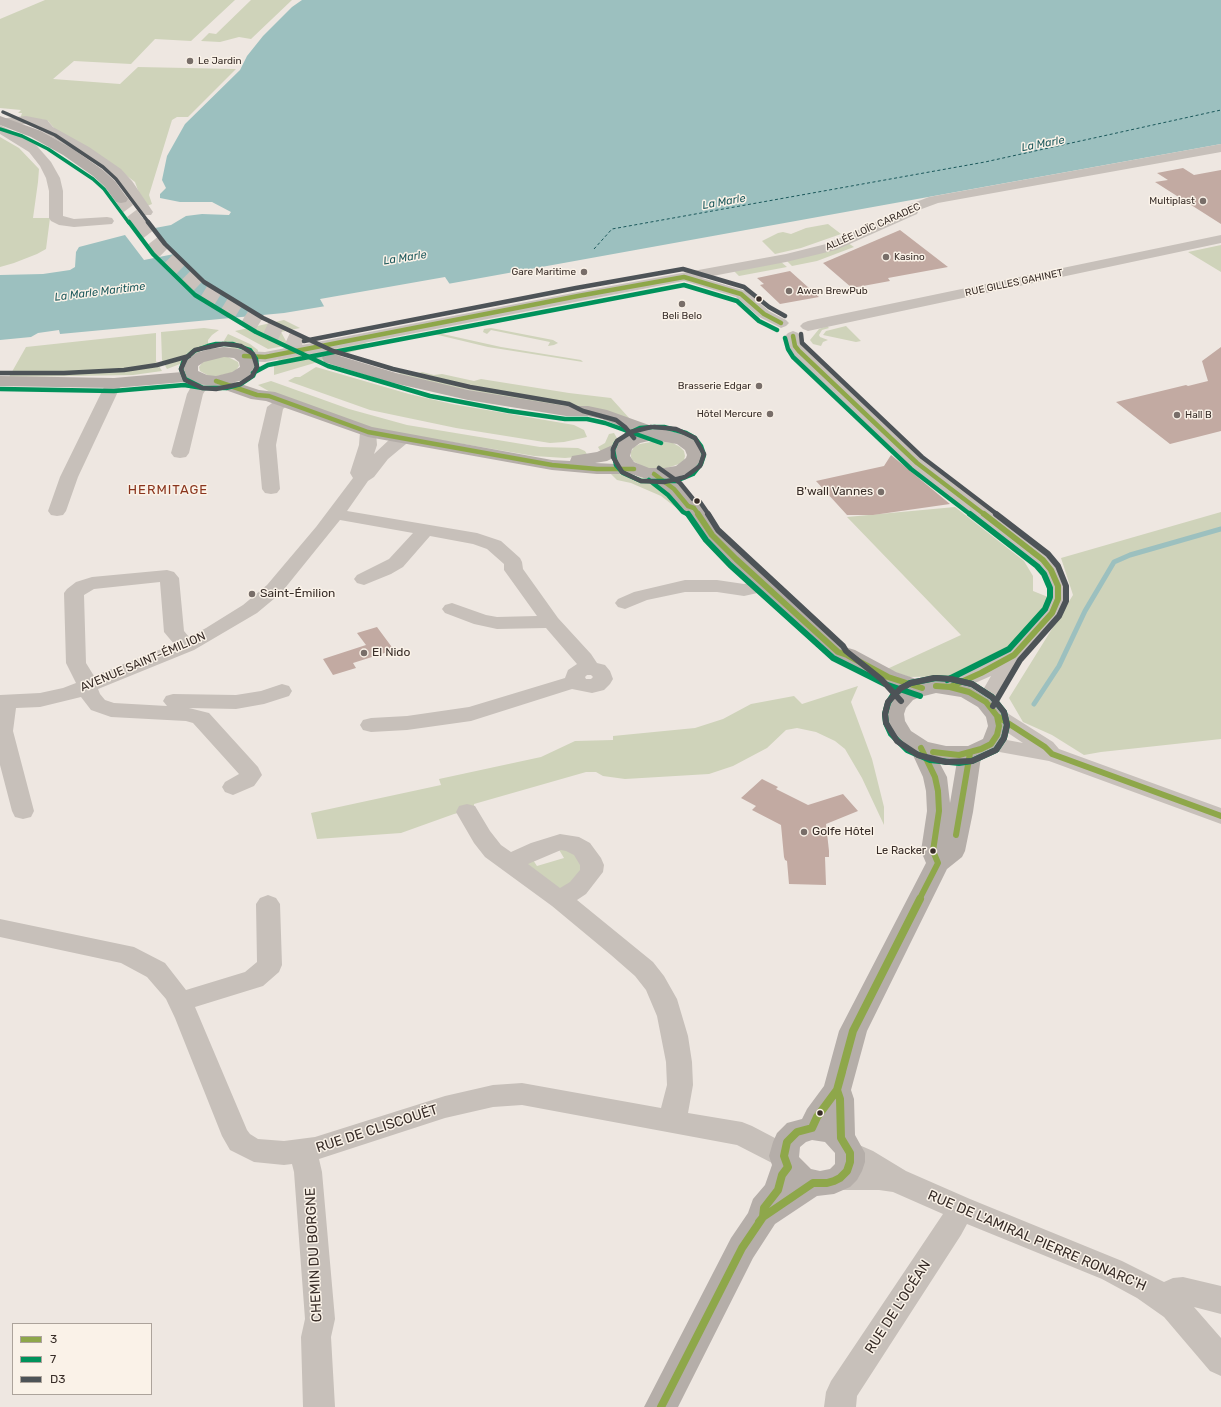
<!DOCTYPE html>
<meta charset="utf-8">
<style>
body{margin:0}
#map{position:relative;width:1221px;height:1407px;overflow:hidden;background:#eee7e1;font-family:Rubik,sans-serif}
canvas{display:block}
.legend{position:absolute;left:12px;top:1323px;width:140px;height:72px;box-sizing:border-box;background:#faf2e8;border:1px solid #aca39b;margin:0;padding:5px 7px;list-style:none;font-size:12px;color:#382d28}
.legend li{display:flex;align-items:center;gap:8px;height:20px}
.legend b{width:20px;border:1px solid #aca39b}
</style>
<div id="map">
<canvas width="1221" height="1407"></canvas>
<ul class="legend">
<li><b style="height:5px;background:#8ea74a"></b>3</li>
<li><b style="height:5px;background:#00925b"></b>7</li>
<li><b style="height:5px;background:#4d5357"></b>D3</li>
</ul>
</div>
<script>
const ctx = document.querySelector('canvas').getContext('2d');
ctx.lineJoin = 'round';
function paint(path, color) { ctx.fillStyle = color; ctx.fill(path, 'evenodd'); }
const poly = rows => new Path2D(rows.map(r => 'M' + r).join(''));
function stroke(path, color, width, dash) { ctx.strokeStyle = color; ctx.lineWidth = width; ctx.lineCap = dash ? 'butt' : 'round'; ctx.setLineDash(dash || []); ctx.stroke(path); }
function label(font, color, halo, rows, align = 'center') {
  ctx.font = font + ' Rubik,sans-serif'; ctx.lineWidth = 3; ctx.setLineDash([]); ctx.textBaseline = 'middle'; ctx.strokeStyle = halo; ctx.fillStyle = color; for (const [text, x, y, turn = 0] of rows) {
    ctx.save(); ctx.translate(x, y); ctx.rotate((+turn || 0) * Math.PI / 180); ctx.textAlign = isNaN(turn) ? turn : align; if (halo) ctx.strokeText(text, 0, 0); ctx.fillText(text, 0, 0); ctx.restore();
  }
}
const green = poly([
 [45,0,235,0,191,41,155,39,131,64,74,61,53,79,120,84,138,67,236,69,188,117,177,117,172,120,149,195,152,204,147,206,141,199,135,182,107,161,55,129,48,121,40,119,20,119,22,113,18,113,21,110,0,108,0,19],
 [251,0,292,0,251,39,239,37,220,42,201,41,209,33,216,34],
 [0,137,19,148,39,169,38,182,33,218,50,218,46,249,37,254,14,263,0,267],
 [828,224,841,234,801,248,775,254,762,241,778,233,783,232,791,234,806,228],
 [848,243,854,247,817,261,792,266,786,260],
 [1221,245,1221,272,1188,252],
 [780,261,787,267,739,276,733,270],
 [284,320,300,328,281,332,286,341,300,339,302,343,268,349,235,331],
 [827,326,829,328,822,330,819,335,820,337,828,340,823,342,821,346,813,344,810,340,819,329],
 [846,326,861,341,856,342,823,335,826,331],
 [204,328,219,330,212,335,208,340,208,345,200,352,180,364,167,369,162,360,161,332],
 [491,328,553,340,558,343,554,345,548,346,550,342,491,330,487,334,483,332,484,329],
 [156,333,156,361,162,371,133,375,9,377,26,347],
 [438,333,501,347,581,360,583,362,488,347,434,334],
 [228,334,250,344,258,350,258,353,238,351,222,344],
 [363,341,369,345,279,361,277,357],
 [364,347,365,348,274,375,274,365],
 [221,357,228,357,238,362,239,366,236,370,231,373,217,376,209,376,200,371,199,367,202,363,207,360],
 [316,367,409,394,452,404,574,425,584,430,587,437,564,442,550,443,456,428,370,410,288,381,295,377,300,377],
 [396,369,414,374,422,372,434,375,442,374,474,381,481,379,569,393,611,398,630,419,609,412,527,401,447,386,400,374],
 [271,381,349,409,407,425,540,447,578,448,585,451,588,456,565,458,534,456,375,429,272,393,258,385],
 [614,433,618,440,617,444,602,454,598,447,605,443,609,434],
 [656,441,673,443,680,447,684,451,685,456,684,460,679,464,664,469,646,468,633,461,631,457,631,452,634,447,640,444],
 [608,471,625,473,657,482,669,491,694,519,692,520,661,496,631,483,617,480],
 [955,507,1024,561,1033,576,1033,591,1048,597,1043,611,1012,643,990,661,958,676,909,677,887,669,961,635,847,517],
 [1221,512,1221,739,1101,752,1084,755,1052,735,1023,722,1009,698,1073,595,1061,558],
 [858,686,851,702,872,759,884,807,884,825,862,778,845,749,835,741,816,732,797,728,786,730,767,748,733,766,709,774,625,779,603,776,596,772,586,772,474,804,474,809,454,814,401,833,317,839,311,813,441,785,439,779,541,757,575,741,613,740,613,736,695,728,723,719,751,704,794,696,802,704],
 [558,848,564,849,578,855,583,877,556,891,523,863,531,857,537,866,564,858]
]);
const water = poly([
 [302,0,1221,0,1221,144,326,306,284,313,60,334,59,330,38,333,31,337,0,340,0,275,43,274,70,270,75,267,76,252,79,247,125,235,144,260,174,254,155,228,171,225,186,216,202,214,229,215,231,212,212,202,180,202,160,198,160,194,166,188,162,180,167,156,185,124,240,70,247,56,263,36,292,7]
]);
const pier = poly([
 [445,277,451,286,325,308,320,299]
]);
const stream = poly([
 [1034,704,1059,666,1085,611,1114,562,1130,555,1221,529]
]);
const ferry = poly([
 [594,249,612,229,985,162,1221,110]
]);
const building = poly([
 [1183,168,1194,175,1221,170,1221,224,1155,182,1168,180,1157,173],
 [900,230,948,267,888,278,890,281,852,288,823,263],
 [790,271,819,297,780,304,760,285,764,284,757,278],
 [1221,347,1221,431,1170,444,1116,402,1186,385,1188,386,1208,381,1202,361],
 [891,455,950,504,873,515,847,515,816,481,884,466],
 [377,627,394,650,353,663,356,668,333,675,323,659,366,645,357,633],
 [762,779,778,787,776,789,808,805,843,794,858,811,826,824,829,851,829,857,825,857,826,885,789,884,787,861,785,860,784,857,781,825,752,810,756,806,741,798]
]);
const majorTunnelFar1 = poly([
 [121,199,139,223]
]);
const majorTunnel = poly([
 [138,222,159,249,199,288,259,325,330,358]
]);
const minor = poly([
 [26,116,47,120,53,127,89,147,121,169,132,181,153,212,151,215,141,215,122,187,111,175,79,153,45,133,39,126,26,124,7,126,3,125,1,122,3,119,7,118,26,116],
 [0,125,26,138,37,146,51,162,60,178,63,191,63,216,74,219,107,217,112,218,114,221,112,224,74,227,59,225,51,221,49,218,49,191,46,178,40,166,29,152,0,134,0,125],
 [1221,144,1221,152,938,203,919,210,917,214,836,250,786,262,702,278,746,291,769,311,786,320,789,323,786,326,781,328,759,317,736,297,684,281,265,362,244,361,238,359,236,356,238,353,244,351,265,352,578,292,786,254,826,244,906,209,908,205,929,197,1221,144],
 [1221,235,1221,243,808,331,803,329,800,326,803,323,808,321,1221,235],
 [793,331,798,333,805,348,923,459,1050,556,1061,570,1068,586,1068,599,1062,613,1022,658,993,707,986,709,979,707,976,702,991,676,950,694,943,692,940,687,943,682,1006,651,1043,611,1048,599,1048,586,1042,571,1036,564,911,467,793,354,787,346,785,336,788,333,793,331],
 [212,376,218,378,220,381,218,384,205,391,203,394,189,453,186,457,180,458,174,457,171,453,187,394,192,385,212,376],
 [114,378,120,380,122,383,78,477,66,511,63,515,57,516,51,515,48,511,60,477,106,383,108,380,114,378],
 [283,397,289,399,291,402,283,409,276,445,280,489,277,493,271,494,265,493,262,489,258,445,267,407,277,399,283,397],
 [368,427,374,428,376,432,377,445,374,454,390,439,397,435,403,434,409,435,412,439,388,459,374,477,368,481,347,511,477,533,501,541,520,558,522,562,523,569,558,618,591,654,597,663,605,665,610,671,613,679,610,684,604,690,592,693,572,689,471,721,407,730,371,732,363,730,360,725,363,720,371,718,407,716,469,707,565,678,568,670,577,664,546,628,497,629,474,624,445,613,442,609,445,605,452,603,486,615,497,617,537,616,504,570,504,564,487,549,473,544,430,536,403,567,391,574,364,585,357,583,354,579,357,575,389,559,413,533,340,520,281,593,257,613,194,650,98,689,100,694,105,700,114,703,167,706,163,701,166,696,173,694,236,695,261,691,282,684,289,686,292,691,289,696,264,704,236,709,189,708,209,713,258,767,262,775,254,786,233,795,225,792,222,787,225,782,239,774,193,723,186,721,111,717,91,710,81,697,40,707,16,708,13,731,34,811,31,817,23,819,15,817,12,811,0,765,0,695,40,693,63,688,76,683,66,663,64,593,67,589,76,582,92,577,167,570,174,572,179,578,184,631,189,637,206,628,243,605,267,585,316,527,353,478,350,473,359,445,360,432,362,428,368,427],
 [160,582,164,632,174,644,94,676,86,663,84,595,94,589,160,582],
 [587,675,591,675,593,677,591,679,586,679,585,677,587,675],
 [685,580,717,580,744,584,764,580,771,582,774,586,771,590,744,596,717,592,685,592,647,600,625,609,618,607,615,603,618,599,634,592,685,580],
 [997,709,1004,711,1053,742,1059,749,1221,808,1221,824,1049,761,983,749,980,744,983,739,991,737,1023,743,990,721,986,716,990,711,997,709],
 [467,804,475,806,490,831,501,845,511,852,531,843,560,834,579,837,590,843,601,858,604,865,603,872,586,894,577,900,653,962,664,976,677,999,688,1036,692,1062,693,1085,688,1113,742,1122,752,1126,794,1148,798,1156,794,1164,784,1168,774,1164,737,1145,522,1105,493,1107,445,1118,319,1159,322,1172,335,1319,331,1337,335,1407,303,1407,301,1337,305,1319,294,1172,292,1164,284,1165,254,1162,230,1150,222,1136,175,1018,166,999,147,977,121,963,0,937,0,919,134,947,165,963,186,990,245,972,257,962,256,904,260,898,268,895,276,898,280,904,282,965,279,972,263,986,195,1007,247,1130,250,1134,258,1139,284,1141,315,1137,445,1096,493,1085,522,1083,661,1108,667,1085,666,1062,657,1016,646,990,635,976,611,955,552,906,485,857,474,843,456,812,459,806,467,804],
 [561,850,566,851,574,855,580,865,580,870,570,882,560,888,528,864,561,850],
 [850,1141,873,1151,906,1171,970,1199,1122,1261,1164,1282,1173,1278,1183,1277,1221,1286,1221,1314,1194,1307,1221,1338,1221,1376,1210,1371,1164,1317,1137,1298,1102,1279,967,1224,961,1235,857,1396,856,1407,824,1407,826,1392,831,1381,943,1214,893,1192,879,1190,840,1190,830,1187,826,1178,830,1169,840,1166,850,1166,840,1161,836,1153,840,1145,850,1141]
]);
const major = poly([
 [0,116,41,131,73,149,103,170,115,181,128,199,126,202,121,203,116,202,105,187,93,176,63,155,31,137,0,125,0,116],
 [224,347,244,350,253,355,255,359,257,366,253,374,244,380,235,382,259,390,275,392,372,427,552,460,570,461,572,456,597,452,617,443,628,435,637,433,602,419,588,416,566,416,468,400,385,381,324,362,322,358,324,354,330,353,396,373,468,390,566,406,588,406,607,410,649,425,689,436,696,440,703,450,705,455,703,461,688,474,671,478,681,485,695,502,701,504,719,531,743,555,845,647,855,650,896,672,925,682,936,679,950,680,977,687,994,697,1008,716,1010,726,1008,735,999,749,981,757,973,812,965,851,962,857,947,869,867,1031,851,1090,854,1099,855,1135,865,1153,865,1162,862,1171,857,1180,850,1187,834,1194,817,1196,775,1224,753,1258,678,1407,644,1407,731,1238,748,1213,753,1199,765,1185,772,1165,769,1156,773,1142,777,1133,787,1123,802,1119,807,1109,824,1086,839,1031,926,863,921,851,927,811,926,791,923,777,912,753,895,741,883,721,882,714,884,706,897,690,901,688,880,682,839,660,831,657,729,563,705,539,687,512,681,510,667,493,650,480,631,474,597,474,552,470,368,437,266,401,251,399,214,386,184,382,114,388,0,386,0,376,114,378,182,372,181,369,183,364,192,354,210,349,224,347],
 [224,357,234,358,239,362,240,367,232,372,216,376,207,375,198,371,198,366,204,362,224,357],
 [653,440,677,444,685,450,687,455,686,458,676,466,664,468,649,468,634,462,630,456,632,449,640,443,653,440],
 [613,458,616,464,595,463,607,461,613,458],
 [936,693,961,697,978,707,986,717,988,726,983,739,968,746,946,746,928,742,911,731,905,721,904,714,906,708,913,700,920,697,936,693],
 [938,760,946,762,957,761,950,803,947,777,938,760],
 [812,1140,825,1142,835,1153,835,1164,830,1169,820,1171,811,1169,799,1157,800,1147,806,1142,812,1140]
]);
const bus1Far2 = poly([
 [793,336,795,346,799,351,917,463,985,515],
 [244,356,265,357,578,296,684,277,741,294,764,314,781,323],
 [216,381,257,395,269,396,368,432,552,465,597,469,634,469],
 [654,474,674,489,688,506,694,508,699,515]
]);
const bus1Far1 = poly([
 [698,514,712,535,736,559,838,652,847,655,888,677,922,688],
 [950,687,981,673,1014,655,1052,613,1058,599,1058,586,1051,570,1043,560,984,514],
 [997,716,1045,747,1052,754,1221,816],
 [933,752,959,755,981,749,991,744,997,735,999,726,997,716,986,702,969,692,950,687,936,686],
 [956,835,970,753],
 [919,900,938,863,933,851,939,811,938,791,935,777,921,748]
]);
const bus1 = poly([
 [759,1222,763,1217,764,1208,778,1190,782,1175,788,1167,784,1156,787,1142,797,1132,812,1128,817,1117,837,1090,842,1072],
 [661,1407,742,1248,763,1217,813,1183,827,1183,834,1181,840,1178,847,1171,850,1162,850,1153,841,1138,840,1099,837,1090,853,1031,920,899]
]);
const bus2Far2 = poly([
 [0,129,22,136,48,149,93,179,104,189,129,223]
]);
const bus2Far1 = poly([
 [129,222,153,254,195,295,256,332,328,366,430,396,509,411,565,419,587,419,605,423,661,443],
 [785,338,788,349,793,357,911,469,971,515],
 [308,357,684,285,737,301,759,321,777,330],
 [184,360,181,369,185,379,203,388,226,388,241,384,253,376,257,367,256,359,250,350,233,344,216,344,208,346,194,351,186,358],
 [253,373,268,365,324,354],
 [0,389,114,391,184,385,203,388],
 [616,443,613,450,616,465,623,473,641,481,676,481,693,474,701,464,704,455,701,446,695,438,686,433,664,427,653,427,640,428,627,434],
 [649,480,668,495,683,512,689,515]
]);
const bus2 = poly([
 [688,514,706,540,730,565,833,658,885,684,920,696],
 [936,678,951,679,972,684,992,697,1004,712,1007,725,1004,738,996,750,972,761,959,763,930,760,907,750,891,734,886,723,885,714,888,703,893,695,910,683,936,678],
 [947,680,1009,649,1045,609,1050,597,1050,588,1044,574,1037,566,970,514]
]);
const bus3Far2 = poly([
 [3,112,55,135,103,167,116,179,149,223]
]);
const bus3Far1 = poly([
 [148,222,165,244,204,282,263,318,333,351,393,369,470,387,569,404,583,411,616,420,625,427,634,438],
 [801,334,802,343,922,457,998,515],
 [304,341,576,288,683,269,744,287,769,307,785,316],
 [223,344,195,350,186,358,181,369,185,380,202,388,216,389,240,384,252,376,257,367,253,354,241,346,225,344],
 [0,373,64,373,124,370,157,365,189,356],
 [651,427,631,432,617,441,613,449,613,457,622,472,641,481,664,482,685,477,700,466,704,454,695,438,676,429,654,427],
 [659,468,680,483,693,499,700,502,709,515]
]);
const bus3 = poly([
 [708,514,718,530,843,646,846,651,881,679,901,701],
 [934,678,911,683,901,688,888,702,885,714,886,723,897,741,918,755,946,762,972,761,996,750,1004,738,1007,725,1004,712,992,697,972,684,951,679,937,678],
 [993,706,1020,660,1059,616,1066,601,1066,586,1058,566,1048,554,996,514]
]);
const markers = [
 [190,61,4,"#786e69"],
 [1203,201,4,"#786e69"],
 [886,257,4,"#786e69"],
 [584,272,4,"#786e69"],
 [789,291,4,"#786e69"],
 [759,299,3.5,"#382d28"],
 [682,304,4,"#786e69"],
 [759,386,4,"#786e69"],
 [770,414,4,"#786e69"],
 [1177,415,4,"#786e69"],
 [881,492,4,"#786e69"],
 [697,501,3.5,"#382d28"],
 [252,594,4,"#786e69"],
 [364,653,4,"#786e69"],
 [804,832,4,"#786e69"],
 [933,851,3.5,"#382d28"],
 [820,1113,3.5,"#382d28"]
];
const farPoinames = [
 ["Le Jardin",198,61],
 ["Multiplast",1195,201,"right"],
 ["Kasino",894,257],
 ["Gare Maritime",576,272,"right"],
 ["Awen BrewPub",797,291],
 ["Beli Belo",682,316,"center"],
 ["Brasserie Edgar",751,386,"right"],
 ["Hôtel Mercure",762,414,"right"],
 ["Hall B",1185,415]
];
const farStreetnames = [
 ["ALLÉE LOÏC CARADEC",873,227,-24],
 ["RUE GILLES GAHINET",1014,283,-12]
];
const farWaternames = [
 ["La Marle",1043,144,-11],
 ["La Marle",724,202,-10],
 ["La Marle",405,258,-9],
 ["La Marle Maritime",100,292,-7]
];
const busNames = [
 ["Le Racker",926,851]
];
const poiNames = [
 ["B'wall Vannes",873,492,"right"],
 ["Saint-Émilion",260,594],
 ["El Nido",372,653],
 ["Golfe Hôtel",812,832]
];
const streetNames = [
 ["AVENUE SAINT-ÉMILION",143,662,-23]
];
const neighbourhoodNames = [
 ["HERMITAGE",168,490]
];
const nearStreetnames = [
 ["RUE DE CLISCOUËT",377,1129,-18],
 ["RUE DE L'AMIRAL PIERRE RONARC'H",1037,1241,23],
 ["CHEMIN DU BORGNE",314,1255,-93],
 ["RUE DE L'OCÉAN",898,1307,-57]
];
paint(green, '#cfd3ba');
paint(water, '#9cc0bf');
paint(pier, '#eee7e1');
stroke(stream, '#9cc0bf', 5);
stroke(ferry, '#1b585b', 1, [3, 2.5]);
paint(building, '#c2aaa2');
stroke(majorTunnelFar1, '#cac2bc', 12, [12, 6]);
stroke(majorTunnel, '#cac2bc', 16, [16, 8]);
paint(minor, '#c7c0ba');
paint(major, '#b5aea9');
stroke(bus1Far2, '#8ea74a', 4.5);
stroke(bus1Far1, '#8ea74a', 6);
stroke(bus1, '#8ea74a', 8);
stroke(bus2Far2, '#00925b', 3.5);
stroke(bus2Far1, '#00925b', 4.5);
stroke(bus2, '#00925b', 6);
stroke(bus3Far2, '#4d5357', 3.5);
stroke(bus3Far1, '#4d5357', 4.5);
stroke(bus3, '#4d5357', 6);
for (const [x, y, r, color] of markers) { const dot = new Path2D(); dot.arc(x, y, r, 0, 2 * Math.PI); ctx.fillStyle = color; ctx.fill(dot); stroke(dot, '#faf2e8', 1.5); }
label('10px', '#382d28', '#faf2e8', farPoinames, 'left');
label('10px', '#382d28', '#faf2e8', farStreetnames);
label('italic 11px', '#1b585b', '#faf2e8', farWaternames);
label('11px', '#382d28', '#faf2e8', busNames, 'right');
label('12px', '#382d28', '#faf2e8', poiNames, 'left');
label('12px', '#382d28', '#faf2e8', streetNames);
ctx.letterSpacing = '1px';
label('13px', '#8a351d', '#faf2e8', neighbourhoodNames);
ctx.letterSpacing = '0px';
label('14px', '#382d28', '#faf2e8', nearStreetnames);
</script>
